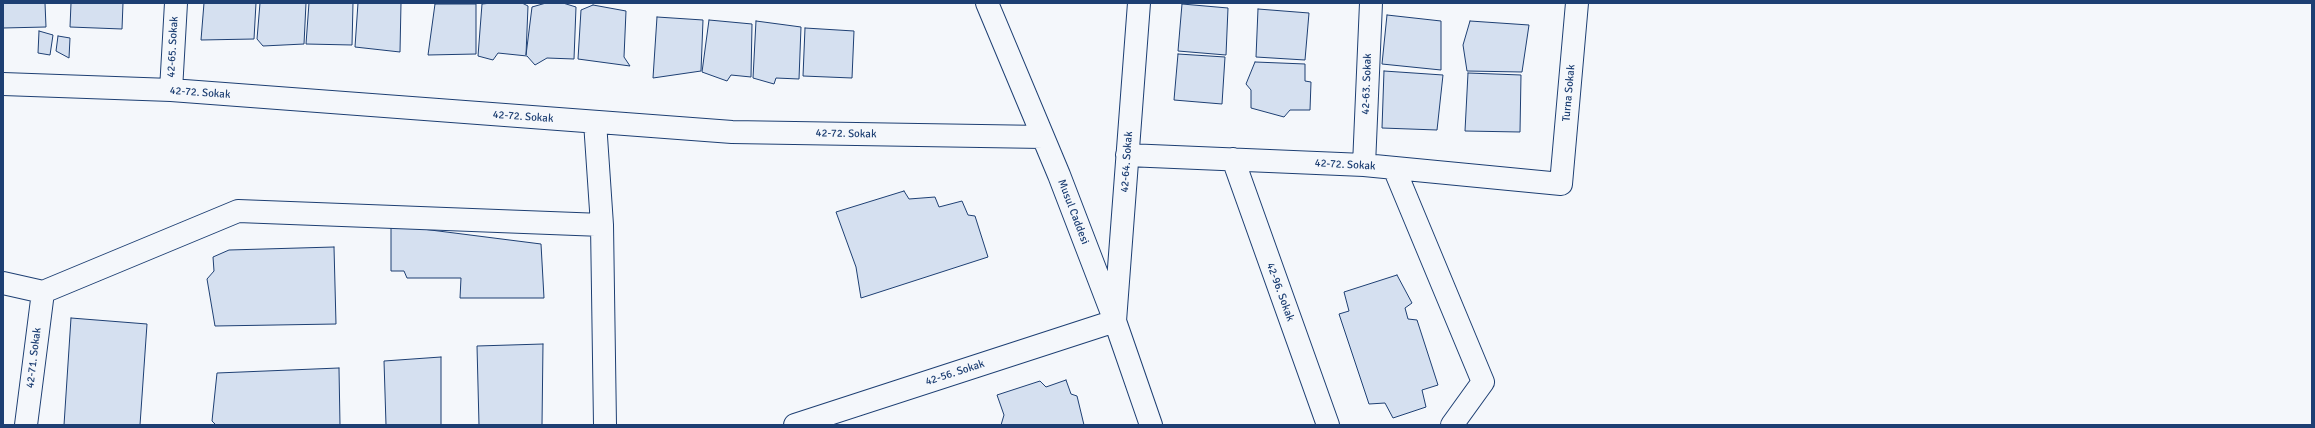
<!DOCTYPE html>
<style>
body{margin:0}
#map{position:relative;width:2315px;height:428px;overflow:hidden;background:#f4f7fb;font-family:Signika,sans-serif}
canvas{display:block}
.frame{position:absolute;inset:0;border:4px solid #1d3f73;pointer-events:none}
</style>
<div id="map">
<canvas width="2315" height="428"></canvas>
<div class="frame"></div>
</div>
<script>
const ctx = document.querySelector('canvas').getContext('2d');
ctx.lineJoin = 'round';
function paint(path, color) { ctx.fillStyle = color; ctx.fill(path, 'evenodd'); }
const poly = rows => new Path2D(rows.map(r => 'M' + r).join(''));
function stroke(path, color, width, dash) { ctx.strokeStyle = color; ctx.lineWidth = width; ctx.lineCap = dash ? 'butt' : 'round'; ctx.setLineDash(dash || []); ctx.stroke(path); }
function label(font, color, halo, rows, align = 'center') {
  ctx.font = font + ' Signika,sans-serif'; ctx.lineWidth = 3; ctx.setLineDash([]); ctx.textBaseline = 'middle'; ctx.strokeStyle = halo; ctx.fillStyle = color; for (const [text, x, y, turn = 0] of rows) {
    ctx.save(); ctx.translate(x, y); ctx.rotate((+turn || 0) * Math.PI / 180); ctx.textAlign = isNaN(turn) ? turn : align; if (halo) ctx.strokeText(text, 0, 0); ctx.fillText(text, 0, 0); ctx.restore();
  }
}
const building = poly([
 [3,3,45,3,46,27,3,28,3,3],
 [71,3,123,3,122,29,70,27,71,3],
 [204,3,256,3,254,39,201,40,204,3],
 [260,3,306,3,304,44,263,46,257,39,260,3],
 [309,3,353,3,352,45,306,44,309,3],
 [358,3,401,3,400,52,355,47,358,3],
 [492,3,522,3,528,6,526,55,532,7,546,3,563,3,576,7,574,59,547,58,535,65,527,56,498,53,493,60,478,56,482,4,492,3],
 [435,4,476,4,476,54,428,55,435,4],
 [1182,4,1228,8,1226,55,1178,51,1182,4],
 [593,5,626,11,624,57,630,66,578,59,581,10,593,5],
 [1258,9,1309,13,1305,60,1256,57,1258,9],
 [1387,15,1441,21,1441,70,1382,64,1387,15],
 [657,17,703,20,701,71,653,78,657,17],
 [709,20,752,24,751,77,731,75,727,81,702,72,709,20],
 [756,21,801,27,799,79,776,78,774,84,753,78,756,21],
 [1470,21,1529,25,1522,72,1467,71,1463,45,1470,21],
 [805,28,854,31,852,78,803,76,805,28],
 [39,31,53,35,50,55,38,53,39,31],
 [58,36,70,38,69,58,56,51,58,36],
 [1178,54,1225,57,1222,104,1174,100,1178,54],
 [1255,62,1305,64,1305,81,1311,82,1310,110,1290,110,1284,117,1251,108,1251,90,1246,84,1255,62],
 [1384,71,1443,75,1437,130,1382,128,1384,71],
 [1468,73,1521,75,1520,132,1465,131,1468,73],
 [904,191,909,199,935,197,939,207,962,201,968,215,975,216,988,257,861,298,856,267,836,212,904,191],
 [391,225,541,244,544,298,460,298,461,278,407,278,404,271,391,271,391,225],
 [334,247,336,324,215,326,207,279,214,271,213,257,229,250,334,247],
 [1397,275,1412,303,1405,308,1408,319,1417,320,1438,385,1422,390,1426,407,1393,418,1385,403,1369,404,1339,314,1349,311,1344,292,1397,275],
 [71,318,147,324,140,425,64,425,71,318],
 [543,344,542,425,479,425,477,346,543,344],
 [441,357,441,425,386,425,384,361,441,357],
 [339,368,340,425,216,425,212,421,217,373,339,368],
 [1066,380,1071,394,1077,396,1084,425,1001,425,1004,415,997,395,1040,381,1046,387,1066,380]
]);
const minor = poly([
 [987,3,1059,175,1115,321,1151,425],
 [3,84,171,90,732,132,1043,137],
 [171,90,176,3],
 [595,122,602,225,605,425],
 [1127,155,1364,165,1561,184,1577,3],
 [1233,159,1328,425],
 [1364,165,1371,3],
 [1394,168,1483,382,1452,425],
 [3,283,43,292,238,211,602,225],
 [26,425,43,292],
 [795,425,1115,321,1139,3]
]);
const streetNames = [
 ["42-65. Sokak",173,47,-87],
 ["42-63. Sokak",1367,84,-88],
 ["42-72. Sokak",200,93,4],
 ["Turna Sokak",1569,93,-85],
 ["42-72. Sokak",523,117,4],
 ["42-72. Sokak",846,134,1],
 ["42-64. Sokak",1127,162,-86],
 ["42-72. Sokak",1345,165,3],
 ["Musul Caddesi",1073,212,69],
 ["42-96. Sokak",1280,292,70],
 ["42-71. Sokak",34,358,-83],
 ["42-56. Sokak",955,373,-18]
];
paint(building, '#d5e0f0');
stroke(building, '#1d3f73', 1);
stroke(minor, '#1d3f73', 24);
stroke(minor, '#f4f7fb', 22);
label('11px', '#1d3f73', '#f4f7fb', streetNames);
</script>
